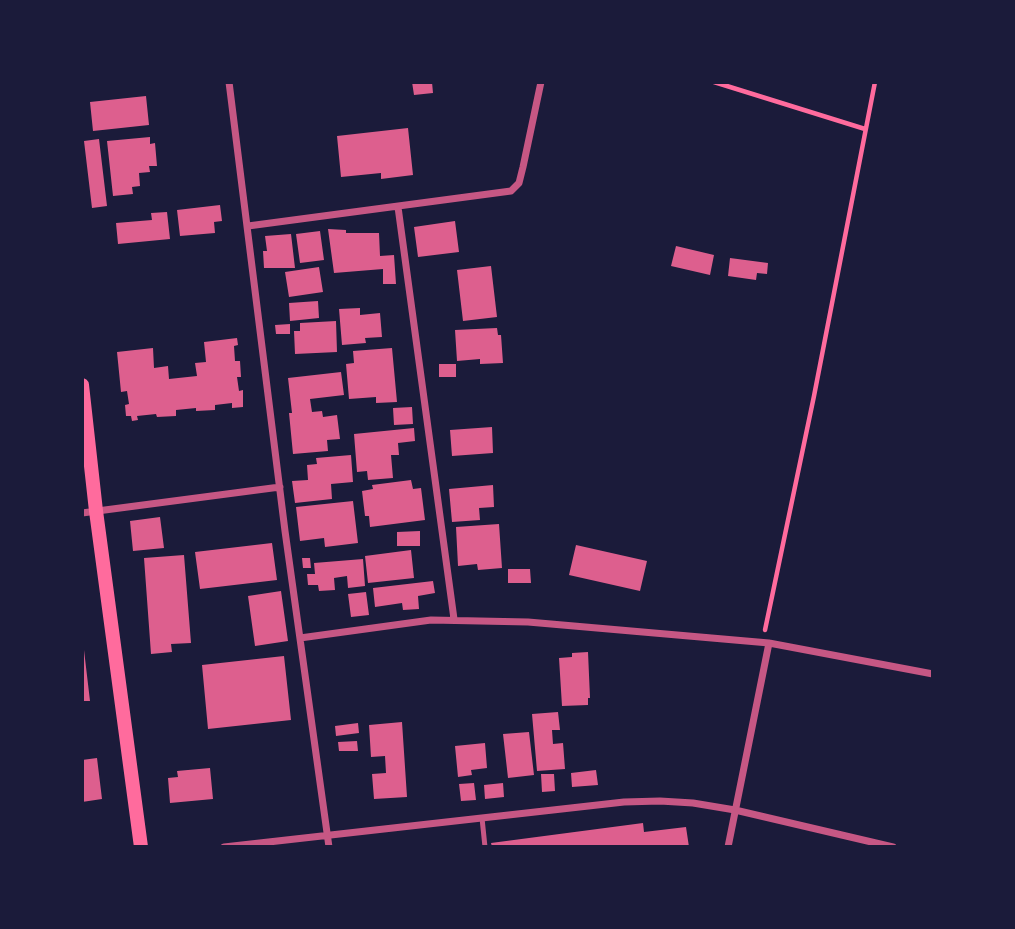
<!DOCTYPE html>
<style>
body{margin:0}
#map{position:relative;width:1015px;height:929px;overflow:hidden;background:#1b1b3a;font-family:"DM Sans",sans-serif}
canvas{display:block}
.frame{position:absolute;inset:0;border:84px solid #1b1b3a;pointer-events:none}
</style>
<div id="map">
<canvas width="1015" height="929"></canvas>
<div class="frame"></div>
</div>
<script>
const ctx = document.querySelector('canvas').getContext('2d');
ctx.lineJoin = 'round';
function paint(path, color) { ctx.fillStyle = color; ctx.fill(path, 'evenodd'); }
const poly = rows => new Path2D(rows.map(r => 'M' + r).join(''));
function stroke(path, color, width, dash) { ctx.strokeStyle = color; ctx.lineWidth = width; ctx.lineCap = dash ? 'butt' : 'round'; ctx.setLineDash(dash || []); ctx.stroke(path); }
const building = poly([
 [412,82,432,82,433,93,414,95],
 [146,96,149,125,93,131,90,102],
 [408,128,413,175,381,179,381,173,341,177,337,136],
 [150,137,150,144,155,143,157,166,149,166,150,172,139,173,140,186,132,187,133,194,113,196,107,141],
 [99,139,107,206,92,208,84,141],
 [220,205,222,221,214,222,215,233,180,236,177,210],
 [167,212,170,239,118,244,116,223,152,220,151,213],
 [455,221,459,252,418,257,414,227],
 [328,229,346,230,346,233,379,233,380,256,394,255,396,284,383,284,383,269,334,273],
 [320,231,324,260,300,263,296,234],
 [291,234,295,268,264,268,263,251,267,251,265,236],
 [676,246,714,255,710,275,671,266],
 [730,258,768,263,767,274,757,273,756,280,728,276],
 [491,266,497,317,463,321,457,270],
 [319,267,323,292,289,297,285,272],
 [318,301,319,318,290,321,289,303],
 [360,308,360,315,380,313,382,337,365,338,366,343,342,345,339,309],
 [336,321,337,352,295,354,294,331,300,331,300,323],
 [290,324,290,334,276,334,275,325],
 [497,328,498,335,501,335,503,363,480,364,480,359,457,361,455,330],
 [237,338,238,345,234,346,235,361,240,361,241,377,237,377,239,391,243,390,243,407,232,408,232,403,215,405,215,410,196,411,196,408,176,410,176,416,157,417,156,414,137,416,138,420,132,421,131,416,126,416,125,405,129,404,127,391,121,392,117,352,153,348,154,368,168,366,169,379,197,376,195,363,206,362,204,342],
 [392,348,397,402,376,403,376,397,349,399,346,364,354,363,353,351],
 [439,364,456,364,456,377,439,377],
 [341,372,344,395,310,399,312,412,322,411,323,417,337,415,340,439,327,440,328,451,293,454,289,413,292,413,288,378],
 [412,407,413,424,394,425,393,408],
 [492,427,493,453,452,456,450,430],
 [414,428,415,441,398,443,399,455,391,455,393,478,368,480,367,471,357,472,354,434],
 [351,455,353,482,331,484,332,499,295,503,292,481,308,480,307,465,317,464,316,458],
 [411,480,413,489,421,488,425,520,370,527,369,516,365,516,362,491,373,489,372,485],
 [493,485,494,507,479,508,480,520,452,522,449,489],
 [353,501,358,543,325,547,324,538,300,541,296,507],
 [160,517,164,548,133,551,130,521],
 [499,524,502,568,478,570,477,564,458,566,456,527],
 [420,531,420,546,397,546,397,532],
 [272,543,277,580,200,589,195,552],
 [576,545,647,561,640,591,569,575],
 [411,550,414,578,368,583,365,556],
 [184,555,191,643,171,644,172,652,151,654,144,558],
 [302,558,310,558,311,568,303,568],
 [363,559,365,586,348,588,347,576,334,578,335,590,319,591,318,585,308,585,307,574,315,574,314,563],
 [508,569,530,569,531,583,508,583],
 [433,581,435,593,418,596,419,609,403,610,402,603,375,607,373,588],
 [281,591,288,641,255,646,248,596],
 [366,592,369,615,351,617,348,594],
 [84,650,90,701,82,701,82,651],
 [588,652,590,698,588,698,588,705,562,706,559,658,572,657,572,653],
 [284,656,291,720,208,729,202,665],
 [558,712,560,730,552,730,553,744,563,743,565,769,537,771,532,714],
 [402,722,407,797,374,799,372,774,386,773,385,756,371,757,369,725],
 [358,723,359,733,336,736,335,726],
 [529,732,534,775,508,778,503,734],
 [357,741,358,751,339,751,338,742],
 [485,743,487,768,471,770,472,775,458,777,455,746],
 [97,758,102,799,82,802,82,760],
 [210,768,213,799,170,803,168,778,178,777,177,771],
 [596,770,598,785,572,787,571,773],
 [541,774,554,774,555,791,542,792],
 [474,783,476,800,461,801,459,784],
 [503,783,504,797,485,799,484,785],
 [643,823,644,832,686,827,689,847,492,847,491,843]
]);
const path = poly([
 [714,82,865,129],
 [765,630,814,396,875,82]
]);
const service = poly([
 [482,818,485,847]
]);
const minor = poly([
 [229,82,285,531,329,847],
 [398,207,454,619],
 [248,226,511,191,519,183,523,167,541,82],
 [82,513,280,487],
 [300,638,431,620,528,622,769,643,933,674],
 [224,847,624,802,660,801,693,803,735,810,893,847],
 [728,847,769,643]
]);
const secondary = poly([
 [82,385,96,511,141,847]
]);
paint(building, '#dd5f8e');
stroke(path, '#ff6b9d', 4.5);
stroke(service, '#c65784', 5);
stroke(minor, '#c65784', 7);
stroke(secondary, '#ff6b9d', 14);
</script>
